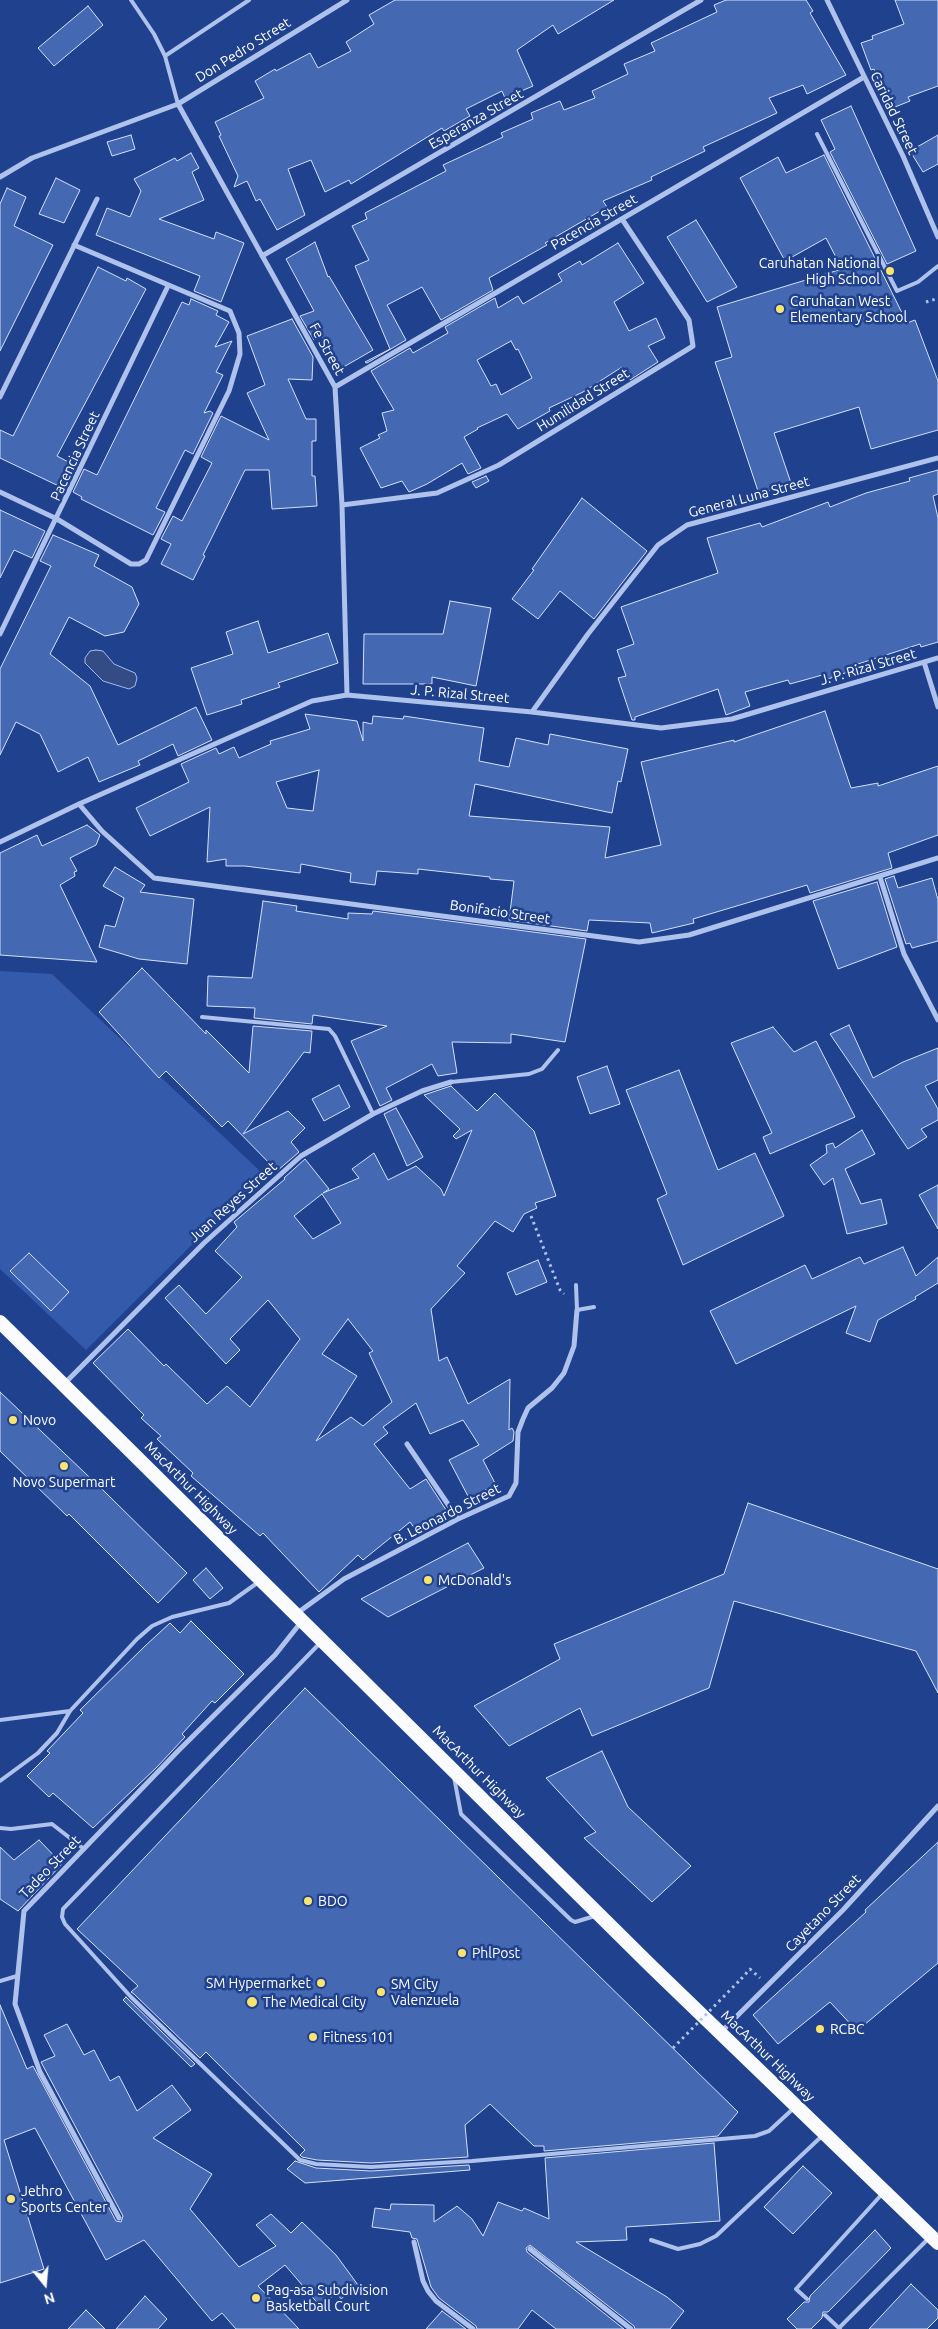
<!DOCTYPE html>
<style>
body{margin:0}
#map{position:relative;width:938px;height:2329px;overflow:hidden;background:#20418e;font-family:Ubuntu,sans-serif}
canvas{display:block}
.north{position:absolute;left:20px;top:2259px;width:50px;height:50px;-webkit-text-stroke:4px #20418e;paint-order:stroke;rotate:163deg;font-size:14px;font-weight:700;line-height:20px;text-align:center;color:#fff}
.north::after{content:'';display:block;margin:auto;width:18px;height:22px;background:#fff;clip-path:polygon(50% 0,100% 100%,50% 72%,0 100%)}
</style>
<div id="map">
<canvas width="938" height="2329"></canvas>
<div class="north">N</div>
</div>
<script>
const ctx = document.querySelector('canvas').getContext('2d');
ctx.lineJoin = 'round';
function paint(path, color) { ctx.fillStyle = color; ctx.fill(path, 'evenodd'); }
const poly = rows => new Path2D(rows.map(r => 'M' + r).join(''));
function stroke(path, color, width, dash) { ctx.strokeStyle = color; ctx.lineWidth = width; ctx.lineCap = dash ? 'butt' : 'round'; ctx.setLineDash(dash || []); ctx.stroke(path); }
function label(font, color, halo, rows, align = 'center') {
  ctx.font = font + ' Ubuntu,sans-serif'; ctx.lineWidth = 5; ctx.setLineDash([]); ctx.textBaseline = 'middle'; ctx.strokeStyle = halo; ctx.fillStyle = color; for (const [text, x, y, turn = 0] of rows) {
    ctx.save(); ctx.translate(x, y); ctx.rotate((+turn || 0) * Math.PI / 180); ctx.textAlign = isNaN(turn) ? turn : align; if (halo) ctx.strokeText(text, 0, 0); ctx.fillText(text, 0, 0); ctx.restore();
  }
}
const green = poly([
 [0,971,52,974,263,1174,86,1350,0,1269]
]);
const water = poly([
 [96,650,103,651,114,664,135,673,137,678,135,686,129,689,103,681,85,663,85,658,90,651,96,650]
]);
const building = poly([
 [395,0,614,0,558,34,553,25,517,50,533,86,505,98,502,91,466,109,470,116,444,131,442,128,351,184,349,180,325,192,311,160,288,169,305,215,277,230,260,199,256,201,247,181,234,187,238,176,219,136,221,135,215,122,264,98,255,81,275,69,276,71,310,53,318,68,351,51,346,42,374,24,369,15,395,0],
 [726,0,806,0,813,11,810,13,846,75,807,94,803,85,769,98,777,113,703,147,705,151,651,177,652,180,603,201,607,207,545,243,547,245,489,278,493,290,441,320,422,287,387,305,406,340,367,363,365,362,390,349,355,266,369,260,352,226,367,219,365,213,446,171,443,165,503,137,501,133,533,119,531,113,560,101,564,110,595,98,592,91,628,74,624,64,655,51,651,43,717,12,714,5,726,0],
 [895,0,938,0,938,86,908,97,910,101,890,109,874,69,871,70,861,43,873,39,872,36,904,24,895,0],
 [88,6,103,25,54,66,38,48,88,6],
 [851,106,916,251,887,264,830,152,835,149,821,120,851,106],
 [131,135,135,149,112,156,107,142,131,135],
 [938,135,938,164,923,172,910,151,938,135],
 [191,153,199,168,192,172,204,200,159,219,214,239,216,232,244,243,221,302,194,291,200,276,96,235,107,208,130,217,141,191,134,179,175,158,177,161,191,153],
 [824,155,907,323,915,320,938,381,938,430,871,449,859,407,774,433,791,483,759,494,715,362,732,357,717,307,842,269,826,238,785,261,740,178,778,157,786,173,824,155],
 [56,178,80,190,64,223,39,214,56,178],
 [7,188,26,197,14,226,53,245,0,351,0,204,7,188],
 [696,220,737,287,707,302,667,237,696,220],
 [315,242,328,277,329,276,373,350,340,369,315,325,314,340,300,316,314,311,286,259,315,242],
 [618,243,644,283,614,302,629,331,656,318,665,338,648,346,658,362,630,380,622,367,583,392,549,408,550,411,518,429,507,414,477,428,478,429,464,437,481,468,468,474,462,463,427,484,409,492,402,481,381,488,360,448,380,438,378,435,387,431,382,413,394,410,371,371,410,348,413,353,448,333,445,327,495,298,498,308,518,296,523,304,562,281,558,274,580,261,582,265,618,243],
 [511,341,516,350,518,349,532,378,501,395,496,384,491,386,477,360,511,341],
 [98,267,126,281,127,278,146,289,57,456,76,466,65,489,0,458,0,430,13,436,98,267],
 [191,299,218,311,216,315,229,322,215,347,232,341,216,372,223,375,204,413,210,411,213,413,193,454,185,450,156,508,165,512,153,535,81,499,82,497,73,492,84,469,97,475,182,302,189,305,191,299],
 [292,319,313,357,312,380,288,379,306,419,316,419,316,441,312,441,312,476,315,476,317,506,272,509,269,470,245,470,214,533,203,555,205,556,193,580,161,564,171,544,161,539,173,516,182,521,212,463,201,457,221,416,269,440,247,393,265,385,247,336,292,319],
 [938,470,938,494,933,496,938,518,938,642,921,647,920,644,855,665,856,669,828,679,826,674,790,684,788,680,745,692,750,706,726,715,718,689,635,717,635,720,632,720,618,678,626,676,617,650,634,644,621,607,718,573,707,538,760,523,762,527,828,502,830,507,866,493,910,481,909,478,938,470],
 [486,476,489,481,476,488,472,482,486,476],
 [582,498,647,551,594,619,560,591,538,619,512,599,534,570,532,569,582,498],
 [0,510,45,531,32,558,14,550,0,578,0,510],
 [53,535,99,555,94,566,132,587,139,604,124,632,105,636,69,617,50,654,90,686,118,745,196,707,212,740,178,756,173,744,138,761,140,765,99,782,88,757,58,772,40,734,16,722,0,755,0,669,51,566,40,561,53,535],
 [450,601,491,608,476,686,432,677,432,684,363,684,364,634,443,634,450,601],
 [258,621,268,653,328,633,338,663,278,683,280,687,241,700,242,704,207,715,191,668,233,654,226,632,258,621],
 [825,711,851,788,878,783,878,786,938,766,938,835,888,853,892,868,810,893,807,885,693,919,694,923,652,933,650,923,589,920,587,931,509,920,514,881,490,879,490,877,418,869,418,874,377,871,375,885,350,882,351,873,301,864,300,873,245,866,226,866,226,859,207,862,210,807,150,836,136,808,189,782,181,764,216,748,219,754,234,747,239,758,271,744,270,741,310,729,305,714,357,721,363,741,363,722,372,724,373,716,403,719,404,716,484,728,479,761,509,767,516,738,548,745,550,734,628,749,621,782,618,781,612,813,475,784,469,816,610,827,605,858,661,845,641,762,734,740,734,742,825,711],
 [319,770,313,811,287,808,276,782,319,770],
 [87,825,100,835,96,845,70,858,77,871,74,872,75,876,60,885,97,962,0,955,0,853,37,835,42,846,87,825],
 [115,867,145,885,140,892,194,899,187,964,139,959,99,947,105,925,115,927,124,898,103,886,115,867],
 [894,876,898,888,932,878,938,900,938,941,912,948,910,943,906,944,885,879,894,876],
 [877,882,897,947,838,969,813,901,877,882],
 [263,901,297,906,296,911,348,919,348,913,372,914,373,911,586,939,565,1042,511,1034,511,1043,452,1042,457,1073,438,1076,432,1064,386,1088,392,1100,380,1106,351,1041,387,1026,313,1015,312,1024,254,1018,255,1008,207,1006,208,976,252,978,263,901],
 [142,968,206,1034,206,1030,249,1073,253,1026,312,1031,310,1053,304,1052,243,1134,288,1111,305,1128,291,1142,299,1152,277,1171,228,1121,222,1127,166,1071,159,1078,99,1012,142,968],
 [849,1025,873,1078,903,1062,938,1048,938,1080,925,1086,938,1109,938,1120,921,1129,927,1137,908,1149,830,1034,849,1025],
 [773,1027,794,1052,816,1041,855,1117,770,1154,763,1137,772,1133,731,1043,773,1027],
 [607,1066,620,1104,590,1114,577,1077,607,1066],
 [679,1070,718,1170,755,1153,784,1216,683,1265,657,1199,667,1194,626,1090,679,1070],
 [339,1085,350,1107,324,1121,312,1099,339,1085],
 [451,1086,477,1111,495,1093,534,1131,556,1196,535,1203,537,1208,524,1214,513,1232,495,1221,457,1266,465,1273,431,1309,439,1361,447,1357,468,1404,510,1379,509,1430,512,1428,514,1432,513,1441,483,1460,496,1485,469,1498,449,1460,479,1445,463,1420,430,1434,416,1403,383,1427,388,1433,374,1444,410,1489,426,1479,448,1513,418,1533,410,1522,363,1560,358,1555,319,1592,263,1533,260,1536,191,1476,193,1473,157,1439,161,1436,141,1418,144,1415,93,1363,128,1329,164,1366,166,1364,207,1404,227,1386,250,1407,300,1339,268,1300,230,1339,240,1350,226,1364,165,1298,179,1285,206,1314,242,1277,215,1251,237,1227,234,1222,285,1179,284,1178,305,1159,329,1189,323,1193,359,1178,352,1169,374,1153,388,1180,416,1166,441,1189,444,1196,472,1130,456,1139,453,1136,460,1129,424,1095,451,1086],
 [322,1194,341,1223,313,1239,294,1216,322,1194],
 [348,1319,373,1351,369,1353,392,1402,363,1426,351,1417,316,1441,357,1376,322,1354,348,1319],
 [396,1108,423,1157,407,1166,384,1114,396,1108],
 [862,1130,875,1154,845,1169,861,1204,881,1199,887,1224,847,1234,833,1178,824,1185,810,1165,827,1153,826,1145,833,1143,835,1148,862,1130],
 [938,1185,938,1229,919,1195,938,1185],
 [903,1247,916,1276,938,1257,938,1283,915,1297,916,1299,878,1320,870,1342,846,1333,856,1306,736,1364,710,1311,805,1265,812,1279,860,1257,864,1264,903,1247],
 [29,1253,69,1292,51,1311,10,1271,29,1253],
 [538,1260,547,1282,516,1295,507,1273,538,1260],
 [0,1392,106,1493,187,1573,158,1603,69,1514,67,1516,0,1451,0,1392],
 [748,1503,938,1569,938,1693,916,1651,734,1601,709,1688,592,1736,580,1708,509,1746,474,1706,560,1659,554,1644,724,1574,748,1503],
 [468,1543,484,1568,388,1617,361,1599,468,1543],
 [206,1568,223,1588,210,1599,193,1580,206,1568],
 [191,1621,244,1674,215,1703,212,1701,182,1734,185,1737,157,1767,93,1828,53,1793,49,1797,27,1776,50,1753,47,1751,83,1713,80,1710,145,1646,170,1623,180,1633,191,1621],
 [305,1688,738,2112,718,2136,544,2151,544,2146,534,2146,490,2104,465,2125,468,2157,371,2163,317,2160,302,2157,300,2155,305,2150,206,2052,200,2058,134,1994,131,1992,138,1986,77,1929,305,1688],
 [602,1751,628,1807,691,1866,652,1902,584,1838,596,1832,546,1778,602,1751],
 [39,1840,62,1864,18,1911,0,1899,0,1847,14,1860,39,1840],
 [938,1842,938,1963,857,2031,830,2002,778,2044,753,2015,866,1912,865,1910,938,1842],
 [126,1997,195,2064,191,2067,123,2000,126,1997],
 [0,2005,27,2069,33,2066,116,2221,121,2222,123,2216,41,2062,55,2056,44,2035,67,2024,84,2055,94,2050,110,2081,119,2076,137,2111,172,2085,191,2110,153,2138,212,2174,190,2209,239,2267,276,2246,256,2225,271,2214,291,2233,302,2222,336,2255,358,2285,341,2299,337,2293,320,2306,285,2265,258,2286,299,2329,236,2329,222,2313,212,2321,144,2240,106,2260,35,2128,4,2140,44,2269,0,2283,0,2005],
 [714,2143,720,2221,626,2227,627,2240,576,2242,667,2297,684,2311,670,2329,635,2329,634,2326,530,2245,526,2248,527,2252,624,2329,556,2329,532,2310,518,2329,477,2329,476,2326,439,2298,431,2287,417,2239,412,2238,410,2232,372,2227,375,2208,390,2210,391,2204,434,2205,434,2222,457,2206,472,2219,483,2236,498,2202,522,2211,524,2208,549,2219,545,2158,714,2143],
 [295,2161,316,2168,371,2171,469,2165,470,2170,305,2183,287,2169,295,2161],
 [803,2166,832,2193,793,2234,764,2207,803,2166],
 [875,2230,891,2248,828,2312,823,2312,822,2318,811,2329,797,2329,787,2319,804,2302,809,2302,810,2296,875,2230],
 [911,2284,938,2310,938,2318,927,2329,869,2329,911,2284],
 [145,2296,167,2319,158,2329,116,2329,145,2296],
 [86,2310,105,2329,68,2329,86,2310],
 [442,2311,466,2329,426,2329,442,2311]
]);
const path = poly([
 [926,302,936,299],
 [531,1216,560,1290,564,1294],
 [741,1979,750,1969,760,1978]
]);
const service = poly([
 [131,0,154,34,165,56,178,104],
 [165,56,249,0],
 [817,134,897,291,918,282,938,266],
 [202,1017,329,1029,335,1036,373,1114],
 [451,1082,529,1074,542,1069,558,1050],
 [576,1285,577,1310,594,1307],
 [320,1643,63,1909,62,1917,65,1924,131,1997,300,2160,316,2164,371,2167,472,2161,755,2136,769,2131,795,2107],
 [0,1720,70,1711],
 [454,1777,461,1814,571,1920,575,1922,595,1916],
 [0,1781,38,1753,57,1733,70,1711,137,1639,152,1626,172,1617,229,1603,260,1581],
 [0,1828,11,1829,52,1824,84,1849],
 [0,1981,17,1976],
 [651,2240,678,2249,700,2244,716,2236,823,2135],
 [807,2299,796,2289,883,2193],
 [825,2315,840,2329],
 [839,2328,929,2238]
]);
const minor = poly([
 [827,0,903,156,938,237],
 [178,104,335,387,342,505,347,695],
 [0,177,32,158,178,104,347,0],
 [262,256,701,0],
 [335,387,864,77],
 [0,397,97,199],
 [0,492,57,519,131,564,139,564,146,560,229,391,240,354,239,333,230,311,74,245],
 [342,505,437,493,499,465,693,346,689,320,622,219],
 [0,634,168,286],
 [924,662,938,707],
 [532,712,588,634,658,545,687,525,938,458],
 [79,804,102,831,154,878,639,942,689,935,938,858],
 [0,842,79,804,312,701,347,695,532,712,661,728,732,719,938,658],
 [880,877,904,954,938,1020],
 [64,1384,204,1243,301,1156,373,1114,422,1091,451,1082],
 [407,1444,458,1519],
 [296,1614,344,1579,458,1519,509,1496,516,1483,518,1432,523,1419,528,1408,552,1388,564,1373,574,1346,577,1310],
 [721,2032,843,1910,938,1806],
 [119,2218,40,2072,15,2004,24,1911,178,1751,275,1655,302,1621],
 [414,2242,423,2281,428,2291,436,2301,473,2329],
 [530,2249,631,2329]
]);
const trunk = poly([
 [0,1322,652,1967,938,2243]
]);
const pathBridge = poly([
 [673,2048,741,1979]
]);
const markers = [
 [890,271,5,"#fae470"],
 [780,309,5,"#fae470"],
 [13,1420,5,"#fae470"],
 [64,1466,5,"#fae470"],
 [428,1580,5,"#fae470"],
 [308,1901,5,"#fae470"],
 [462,1953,5,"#fae470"],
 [321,1983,5,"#fae470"],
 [381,1992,5,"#fae470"],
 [252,2002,6,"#fae470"],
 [820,2029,5,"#fae470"],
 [313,2037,5,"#fae470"],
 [11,2199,5,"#fae470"],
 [256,2298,5,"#fae470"]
];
const streetNames = [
 ["Don Pedro Street",243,50,-32],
 ["Caridad Street",894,113,64],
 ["Esperanza Street",476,119,-30],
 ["Pacencia Street",594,222,-30],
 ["Fe Street",327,349,61],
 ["Humilidad Street",583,400,-32],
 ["Pacencia Street",75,456,-65],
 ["General Luna Street",749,497,-15],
 ["J. P. Rizal Street",868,667,-16],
 ["J. P. Rizal Street",460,694,5],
 ["Bonifacio Street",500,912,8],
 ["Juan Reyes Street",233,1202,-42],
 ["MacArthur Highway",191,1488,45],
 ["B. Leonardo Street",447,1514,-27],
 ["MacArthur Highway",479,1772,45],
 ["Tadeo Street",50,1867,-46],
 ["Cayetano Street",823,1913,-46],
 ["MacArthur Highway",768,2056,44]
];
const poiNames = [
 ["Caruhatan National",880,263,"right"],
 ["High School",880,279,"right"],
 ["Caruhatan West",790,301],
 ["Elementary School",790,317],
 ["Novo",23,1420],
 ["Novo Supermart",64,1482,"center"],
 ["McDonald's",438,1580],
 ["BDO",318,1901],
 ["PhlPost",472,1953],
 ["SM Hypermarket",311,1983,"right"],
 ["SM City",391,1984],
 ["Valenzuela",391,2000],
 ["The Medical City",263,2002],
 ["RCBC",830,2029],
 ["Fitness 101",323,2037],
 ["Jethro",21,2191],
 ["Sports Center",21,2207],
 ["Pag-asa Subdivision",266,2290],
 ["Basketball Court",266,2306]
];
paint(green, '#345aab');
paint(water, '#344c85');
stroke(water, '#a3bbee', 1);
paint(building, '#4568b3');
stroke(building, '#d4e0f9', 1);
stroke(path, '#afc2ec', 3, [2.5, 4]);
stroke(service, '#afc2ec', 4);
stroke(minor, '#afc2ec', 5);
stroke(trunk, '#fafbff', 14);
stroke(pathBridge, '#afc2ec', 3, [2.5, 4]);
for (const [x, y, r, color] of markers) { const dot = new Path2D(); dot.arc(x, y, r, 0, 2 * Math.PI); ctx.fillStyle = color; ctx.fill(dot); stroke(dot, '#20418e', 2); }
label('14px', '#fff', '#20418e', streetNames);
label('14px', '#fff', '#20418e', poiNames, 'left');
</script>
